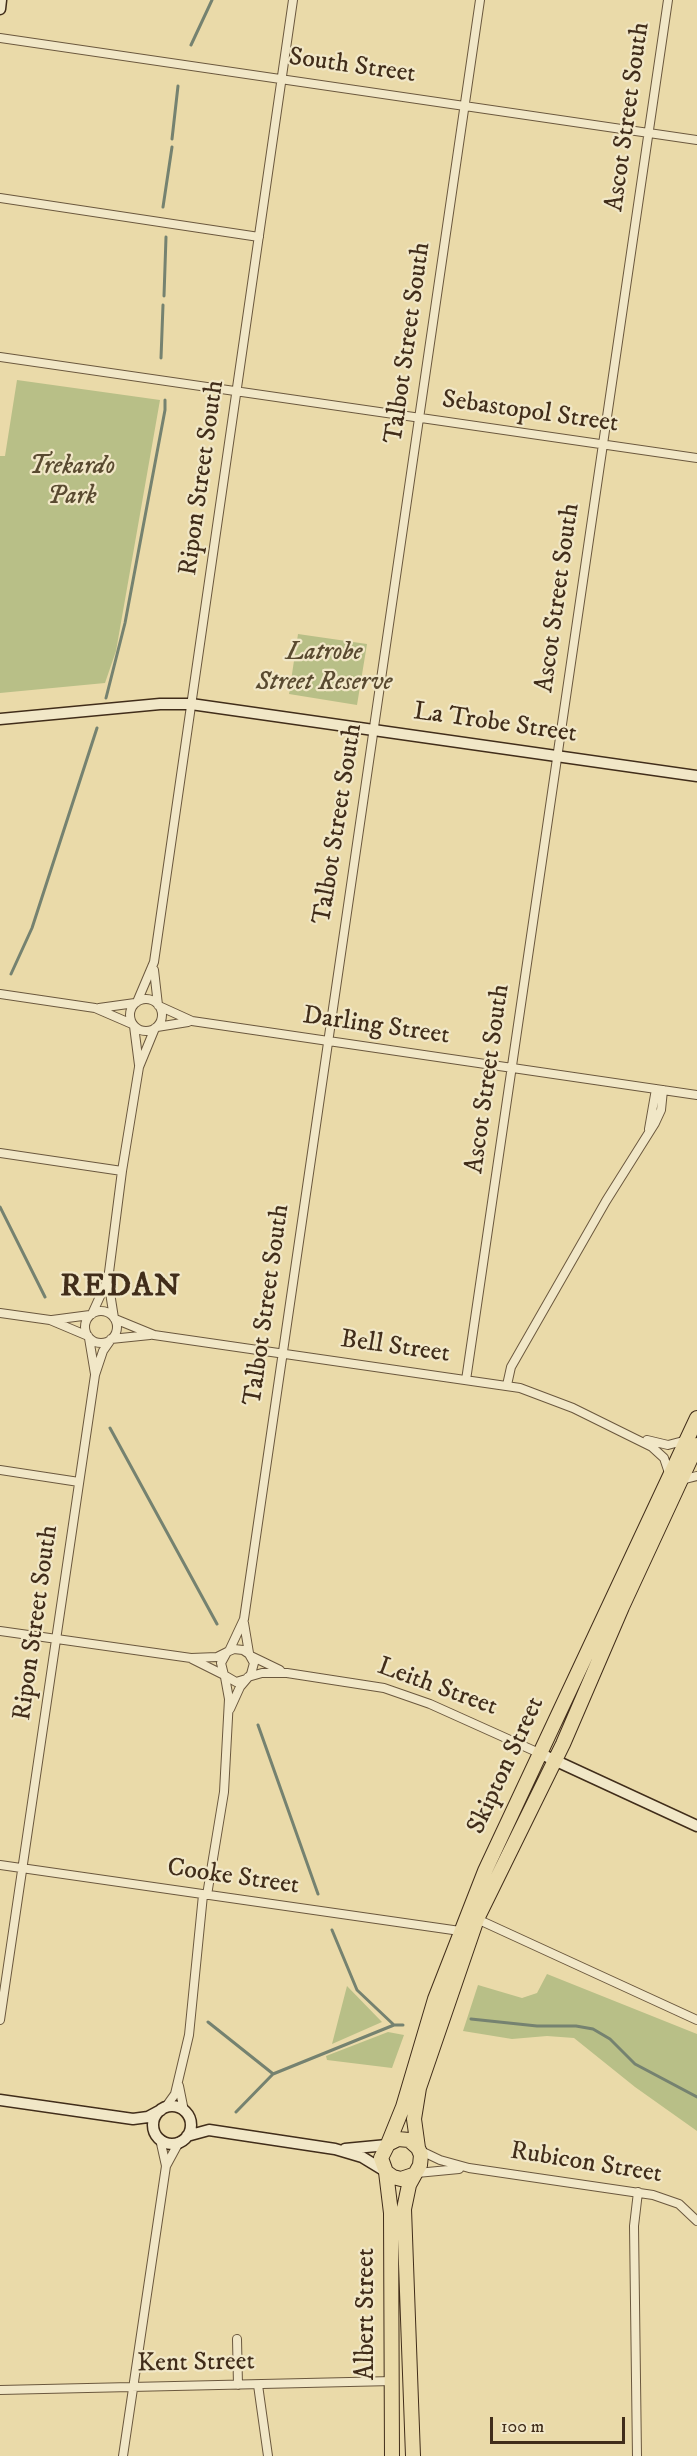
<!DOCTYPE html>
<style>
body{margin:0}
#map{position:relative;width:697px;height:2456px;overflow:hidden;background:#eadaa9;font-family:"IM FELL DW Pica",serif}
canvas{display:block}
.scale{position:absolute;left:490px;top:2417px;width:135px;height:27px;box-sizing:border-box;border:3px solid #412d1a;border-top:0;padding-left:8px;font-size:18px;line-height:21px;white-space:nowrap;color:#412d1a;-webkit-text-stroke:4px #f1e7c7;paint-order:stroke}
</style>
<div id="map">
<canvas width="697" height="2456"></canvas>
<div class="scale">100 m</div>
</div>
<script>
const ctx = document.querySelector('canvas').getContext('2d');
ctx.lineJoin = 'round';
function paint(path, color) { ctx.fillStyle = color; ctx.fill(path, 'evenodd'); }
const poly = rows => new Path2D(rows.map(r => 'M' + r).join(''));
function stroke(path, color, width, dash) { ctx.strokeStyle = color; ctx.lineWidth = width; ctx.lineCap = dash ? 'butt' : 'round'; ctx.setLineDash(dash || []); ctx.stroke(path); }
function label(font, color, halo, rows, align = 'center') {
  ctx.font = font + ' "IM FELL DW Pica",serif'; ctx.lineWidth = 4.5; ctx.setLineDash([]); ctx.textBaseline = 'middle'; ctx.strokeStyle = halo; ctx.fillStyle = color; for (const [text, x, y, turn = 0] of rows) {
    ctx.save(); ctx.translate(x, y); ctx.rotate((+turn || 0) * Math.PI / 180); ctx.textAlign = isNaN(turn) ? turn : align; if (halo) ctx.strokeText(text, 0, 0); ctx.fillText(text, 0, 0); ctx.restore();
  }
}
const green = poly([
 [17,380,160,400,116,651,105,683,0,693,0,456,5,456],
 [298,634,367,644,357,705,289,694],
 [547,1974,697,2034,697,2131,635,2087,574,2038,547,2036,512,2039,463,2031,478,1985,522,1998,537,1993],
 [347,1986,382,2022,332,2044],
 [388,2032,404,2035,392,2068,327,2060,326,2056]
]);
const stream = poly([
 [191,45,212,0],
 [172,139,178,86],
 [163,207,172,147],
 [164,296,166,237],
 [161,358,163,305],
 [106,698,125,623,165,410,165,400],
 [11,974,32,928,97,728],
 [0,1207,45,1297],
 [110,1428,217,1624],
 [258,1725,318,1894],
 [332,1930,357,1990,394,2025,403,2025],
 [471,2019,537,2026,576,2026,593,2029,610,2039,635,2064,697,2097],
 [208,2022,272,2073],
 [236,2112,273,2074,394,2025]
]);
const street = poly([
 [0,38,697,140],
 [0,198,259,237],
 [0,357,697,458],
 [154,970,158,1005],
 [0,994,95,1008,132,1024],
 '130 1015a16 16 0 1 1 32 0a16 16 0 1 1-32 0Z',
 [137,1002,154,962,293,0],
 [159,1006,192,1021,697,1095],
 [99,1008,135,1003],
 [134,1026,139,1065],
 [157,1027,188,1022],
 [649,1129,656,1089],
 [0,1153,122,1171],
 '85 1327a16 16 0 1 1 32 0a16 16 0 1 1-32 0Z',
 [0,1313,50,1320,88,1336],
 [92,1314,107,1281],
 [114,1318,108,1280,122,1171,139,1067,155,1028],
 [115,1319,154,1335,520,1388,573,1408,652,1447,664,1458,669,1473],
 [52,1320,90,1315],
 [89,1338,95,1374],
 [111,1339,150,1335],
 [466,1380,668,0],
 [507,1385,511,1367,606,1201,655,1123,661,1110,663,1090],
 [647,1440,668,1445,687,1440],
 [0,1470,79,1482],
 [681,1480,697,1476],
 [244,1623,249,1653],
 [0,1631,191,1658,217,1657,227,1652],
 [229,1651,244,1619,480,0],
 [251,1656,280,1670],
 [192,1659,224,1675],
 [248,1677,262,1673,287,1673,384,1688,430,1704,539,1753],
 [230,1709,240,1687,251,1674,254,1663,249,1654,243,1650,234,1649,227,1652,221,1663,224,1675,236,1682,246,1679],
 [0,1865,460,1931],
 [207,1895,224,1792,229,1699,225,1677],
 [477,1919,697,2020],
 [0,2020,95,1375,103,1351,110,1341],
 [179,2086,184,2111],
 [165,2108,175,2094,189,2035,203,1895],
 [419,2150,440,2160,469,2168,653,2195,679,2204,697,2221],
 [166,2166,179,2142],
 [417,2173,459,2169],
 [237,2339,238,2385],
 [258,2385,268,2456],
 [0,2390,393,2381],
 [123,2456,166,2166,160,2139],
 [637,2456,634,2226,638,2192]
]);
const secondary = poly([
 [0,9,1,0],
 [0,719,160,704,191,704,697,776],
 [539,1753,697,1826],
 [0,2100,133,2119,148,2117,161,2110],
 '153 2125a19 19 0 1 1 38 0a19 19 0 1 1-38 0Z',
 [187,2136,209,2130,335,2149,362,2157,385,2171],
 [345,2149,387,2145]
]);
const highway = poly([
 [388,2144,403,2107,435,1999,485,1871,697,1418],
 [418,2148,414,2119,419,2088,477,1919,563,1744,622,1607,697,1445],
 [386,2172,391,2213,392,2456],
 [413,2175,401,2179,393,2177,386,2172,381,2158,388,2144,398,2139,409,2140,418,2148,421,2155,420,2165,409,2185,404,2209,413,2456]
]);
const streetNames = [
 ["South Street",352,67,8],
 ["Ascot Street South",629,117,-82],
 ["Talbot Street South",409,343,-82],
 ["Sebastopol Street",530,413,8],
 ["Ripon Street South",203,478,-82],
 ["Ascot Street South",559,598,-82],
 ["La Trobe Street",495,724,8],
 ["Talbot Street South",339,824,-81],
 ["Darling Street",376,1027,8],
 ["Ascot Street South",489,1079,-82],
 ["Talbot Street South",268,1305,-82],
 ["Bell Street",395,1348,8],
 ["Ripon Street South",37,1623,-82],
 ["Leith Street",437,1688,20],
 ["Skipton Street",507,1766,-65],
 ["Cooke Street",233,1878,8],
 ["Rubicon Street",586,2164,9],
 ["Albert Street",368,2314,-90],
 ["Kent Street",196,2364,-1]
];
const parkNames = [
 ["Trekardo",72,468],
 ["Park",72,498],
 ["Latrobe",324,654],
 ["Street Reserve",324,684]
];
const districtNames = [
 ["REDAN",121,1288]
];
paint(green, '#b8bf87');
stroke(stream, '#758270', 3);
stroke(street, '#6b583e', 10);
stroke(secondary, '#412d1a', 13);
stroke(highway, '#412d1a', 16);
stroke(street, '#f1e7c7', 8);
stroke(secondary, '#f1e7c7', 10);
stroke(highway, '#eadaa9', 14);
label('26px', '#412d1a', '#f1e7c7', streetNames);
label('italic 26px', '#594a30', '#f1e7c7', parkNames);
ctx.letterSpacing = '1.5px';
label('bold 32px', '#412d1a', '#f1e7c7', districtNames);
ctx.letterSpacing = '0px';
</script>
